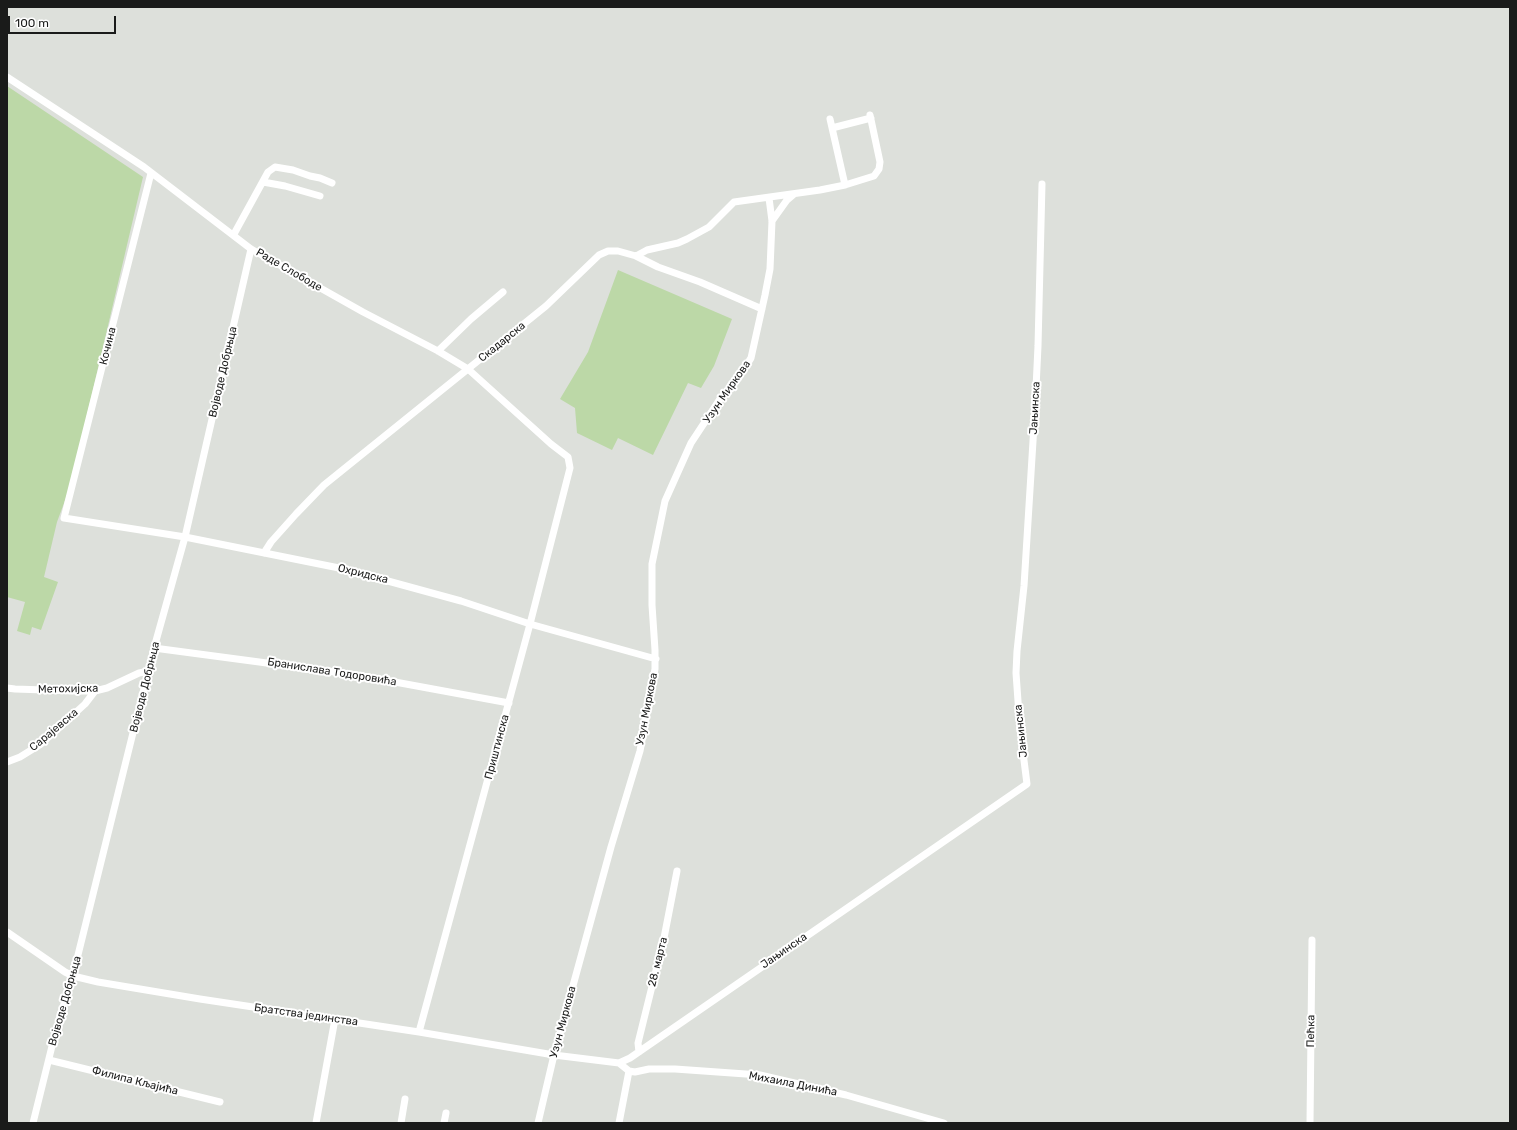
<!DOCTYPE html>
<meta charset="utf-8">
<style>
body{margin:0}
#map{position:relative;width:1517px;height:1130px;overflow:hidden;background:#dde0db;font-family:Rubik,sans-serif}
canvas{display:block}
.frame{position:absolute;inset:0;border:8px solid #1a1b1a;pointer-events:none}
.scale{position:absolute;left:8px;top:16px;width:108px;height:18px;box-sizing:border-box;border:2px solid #1a1b1a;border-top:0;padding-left:5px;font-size:12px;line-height:14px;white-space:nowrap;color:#1a1b1a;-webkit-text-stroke:3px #fff;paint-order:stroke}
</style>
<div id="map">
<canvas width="1517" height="1130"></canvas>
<div class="frame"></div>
<div class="scale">100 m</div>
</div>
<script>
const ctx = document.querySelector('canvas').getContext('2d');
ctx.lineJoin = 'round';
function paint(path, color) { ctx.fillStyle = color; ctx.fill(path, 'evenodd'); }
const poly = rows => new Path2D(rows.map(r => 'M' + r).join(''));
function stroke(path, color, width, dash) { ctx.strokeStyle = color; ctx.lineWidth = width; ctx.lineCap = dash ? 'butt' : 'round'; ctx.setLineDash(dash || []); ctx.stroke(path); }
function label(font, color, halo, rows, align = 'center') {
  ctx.font = font + ' Rubik,sans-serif'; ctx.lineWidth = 4; ctx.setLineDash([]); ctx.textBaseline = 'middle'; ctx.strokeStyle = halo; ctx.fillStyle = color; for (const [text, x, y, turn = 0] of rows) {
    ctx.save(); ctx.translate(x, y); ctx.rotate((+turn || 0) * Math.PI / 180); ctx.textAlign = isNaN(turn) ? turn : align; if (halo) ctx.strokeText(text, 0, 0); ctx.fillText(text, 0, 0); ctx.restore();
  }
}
const green = poly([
 [7,86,143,177,70,487,57,522,44,577,58,582,41,630,32,627,30,635,17,631,25,602,7,597],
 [618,270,732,319,714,366,701,388,688,383,653,455,618,438,612,450,577,433,575,408,560,399,588,352]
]);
const minor = poly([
 [7,77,144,167,251,249,363,312,438,351,468,369,551,444,568,457,570,468,530,624,419,1032],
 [830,119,845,185],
 [832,128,871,118],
 [151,173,64,518,185,537,344,569,461,601,530,624,656,659],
 [263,182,285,186,320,196],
 [772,221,787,200,794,194],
 [234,234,268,172,275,167,293,170,310,176,320,178,332,183],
 [636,256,658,267,700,282,762,309],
 [438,351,471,319,503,292],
 [264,553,271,542,296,514,324,485,546,306,599,255,608,251,618,251,636,256,647,250,678,243,687,239,709,227,734,202,820,190,845,185,874,176,879,169,880,162,870,115],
 [154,648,357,675,509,703],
 [7,688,15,689,75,691,95,691,107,688,139,673,149,671],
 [7,762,20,757,41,744,85,704,95,691],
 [7,932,65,972,73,976,98,982,200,999,419,1032,554,1055,619,1063],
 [639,1052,638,1043,664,938,677,871],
 [49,1060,220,1102],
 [619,1063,630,1058,1027,784,1020,729,1016,673,1017,651,1024,586,1035,409,1038,346,1042,184],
 [619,1063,629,1071,635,1072,649,1069,675,1069,760,1075,846,1095,944,1123],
 [33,1123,55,1034,75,967,154,648,185,537,251,249],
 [316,1123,335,1019],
 [401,1123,405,1099],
 [444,1123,446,1113],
 [538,1123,554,1055,611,847,640,751,655,669,655,650,652,605,652,564,665,501,691,443,720,399,737,380,751,358,765,295,770,269,772,221,769,198],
 [619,1123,629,1071],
 [1310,1123,1312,940]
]);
const streetNames = [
 ["Раде Слободе",289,270,30],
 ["Скадарска",502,342,-39],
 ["Кочина",108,346,-76],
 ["Војводе Добрњца",223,372,-77],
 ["Узун Миркова",727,392,-55],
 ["Јањинска",1035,408,-87],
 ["Охридска",363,574,14],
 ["Бранислава Тодоровића",332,672,9],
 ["Војводе Добрњца",145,687,-76],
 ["Метохијска",68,689,-1],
 ["Узун Миркова",647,709,-79],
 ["Сарајевска",54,730,-40],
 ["Јањинска",1021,731,-96],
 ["Приштинска",497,747,-75],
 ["Јањинска",784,951,-35],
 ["28. марта",658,962,-76],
 ["Војводе Добрњца",65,1001,-74],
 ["Братства јединства",306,1015,8],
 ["Узун Миркова",563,1022,-75],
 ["Пећка",1311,1031,-89],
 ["Филипа Кљајића",135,1081,14],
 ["Михаила Динића",793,1084,11]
];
paint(green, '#bcd8a7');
stroke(minor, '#fff', 7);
label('11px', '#1a1b1a', '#fff', streetNames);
</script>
